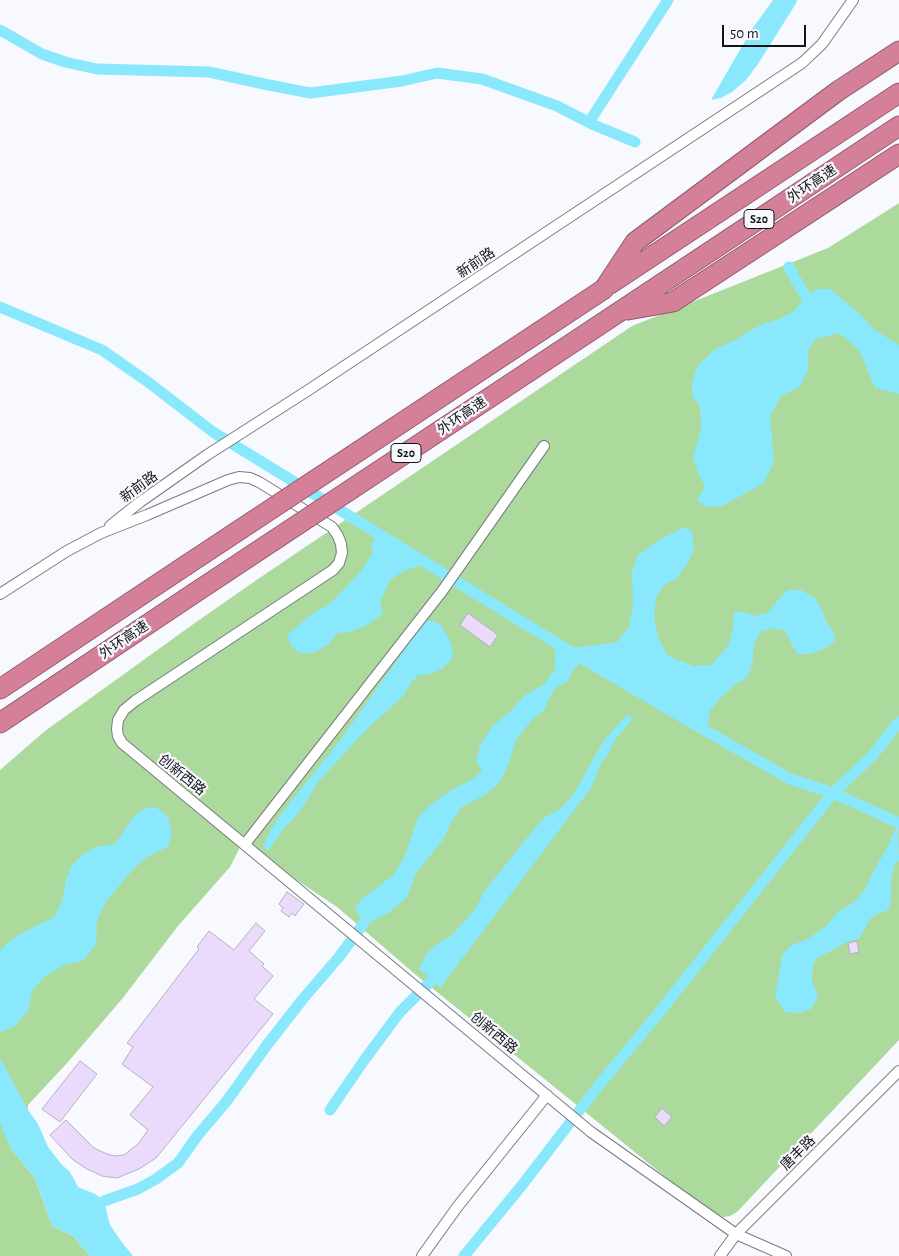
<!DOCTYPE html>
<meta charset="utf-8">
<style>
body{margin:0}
#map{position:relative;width:899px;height:1256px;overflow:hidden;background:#f8f9ff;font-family:"Alegreya Sans",sans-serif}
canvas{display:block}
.scale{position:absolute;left:722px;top:25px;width:84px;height:22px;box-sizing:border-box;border:2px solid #141417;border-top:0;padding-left:6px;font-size:15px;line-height:18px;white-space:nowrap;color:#141417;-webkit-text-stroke:4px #f8f9ff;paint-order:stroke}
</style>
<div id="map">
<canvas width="899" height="1256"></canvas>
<div class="scale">50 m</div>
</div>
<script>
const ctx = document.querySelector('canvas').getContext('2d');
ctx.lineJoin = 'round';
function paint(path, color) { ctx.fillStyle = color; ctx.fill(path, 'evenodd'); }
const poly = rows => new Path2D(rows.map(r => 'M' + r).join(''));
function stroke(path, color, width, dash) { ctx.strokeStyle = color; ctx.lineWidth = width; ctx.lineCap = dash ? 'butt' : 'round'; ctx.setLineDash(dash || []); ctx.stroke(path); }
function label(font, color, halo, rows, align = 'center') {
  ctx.font = font + ' "Alegreya Sans","Noto Sans SC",sans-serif'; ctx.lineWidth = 4.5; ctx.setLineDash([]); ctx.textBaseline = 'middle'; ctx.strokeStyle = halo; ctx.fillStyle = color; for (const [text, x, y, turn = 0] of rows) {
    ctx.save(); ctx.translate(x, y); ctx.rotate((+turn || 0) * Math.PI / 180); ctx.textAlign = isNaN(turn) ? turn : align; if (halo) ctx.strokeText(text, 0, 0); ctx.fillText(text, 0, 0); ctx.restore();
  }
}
const green = poly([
 [899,203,899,1040,737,1212,730,1216,723,1217,705,1208,684,1192,416,975,337,907,295,879,263,853,241,845,230,867,178,926,122,999,68,1062,28,1105,28,1110,11,1149,35,1178,52,1226,73,1236,90,1256,0,1256,0,770,45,731,192,625,258,579,632,326,828,248]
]);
const water = poly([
 [773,0,797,0,795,5,758,64,746,80,732,92,721,98,711,100,752,29],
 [817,289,830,289,859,313,875,330,899,345,899,394,875,388,859,350,839,333,815,339,808,351,808,369,800,387,781,396,770,416,774,462,764,483,722,506,706,507,697,500,705,486,698,473,693,458,701,429,700,406,692,396,692,382,698,365,715,349,733,341,760,325,779,319,793,312,806,297],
 [684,527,692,531,694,550,688,563,676,579,664,585,656,598,654,616,658,638,668,656,694,666,711,665,728,646,733,628,734,612,745,612,755,616,767,613,787,590,801,590,815,598,822,609,826,621,834,632,835,641,824,649,810,654,797,654,785,631,774,628,761,631,754,644,753,659,748,677,736,684,720,698,710,711,706,731,584,660,574,669,568,681,558,686,551,694,545,709,531,721,516,740,509,763,500,782,485,795,462,807,451,822,443,840,416,873,408,896,390,912,371,922,364,923,355,909,362,898,378,887,394,874,405,856,418,817,431,804,450,791,475,778,482,770,476,761,480,746,492,726,511,711,524,696,544,684,555,669,555,643,565,649,617,642,629,627,633,603,632,572,638,555,659,540],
 [379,534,426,563,404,571,390,580,380,602,383,614,367,625,350,632,338,633,328,645,313,653,299,653,291,646,287,635,313,613,330,604,360,572,373,553,371,544],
 [425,621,434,621,441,625,449,639,453,651,451,660,442,669,429,674,418,675,412,682,403,696,365,731,319,781,300,811,282,831,268,851,264,847,268,834,281,814,338,743],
 [627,715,633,719,614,741,609,753,601,763,591,788,440,988,432,980,419,969,426,955,435,945,451,936,463,923,476,908,484,892,494,879,534,829,545,817,560,809,573,795,593,759,605,739],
 [156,807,168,817,172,834,168,847,152,854,134,868,105,903,97,921,96,944,84,960,64,965,44,977,32,991,29,1009,15,1026,0,1032,0,952,3,947,20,934,54,917,62,901,66,880,71,866,82,855,95,847,115,844,134,816,146,808],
 [898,823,899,861,895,864,891,878,891,902,887,911,879,913,870,919,859,939,849,941,816,959,813,965,812,981,818,997,811,1009,799,1013,785,1012,775,997,782,955,792,945,808,939,826,926,838,912,853,903,865,889,874,870,888,846],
 [0,1058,28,1110,38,1124,48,1147,62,1165,70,1172,78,1187,95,1194,104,1201,110,1225,121,1241,133,1256,90,1256,73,1236,52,1226,35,1178,11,1149,0,1123]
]);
const canal = poly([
 [0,30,42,54,65,62,97,69,209,72,269,85,310,93,402,81,437,73,482,79,557,106,594,125,635,142],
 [589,122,668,0],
 [789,267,793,275,806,297],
 [0,307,102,350,148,382,213,432,571,652,706,731,790,779,833,793,899,823],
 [330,1110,365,1059,400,1012,432,980],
 [104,1201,138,1189,156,1179,178,1163,198,1135,226,1102,267,1045,302,1000,339,957,364,923],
 [464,1256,523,1184,595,1090,658,1014,833,793,873,755,899,722]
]);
const building = poly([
 [468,613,498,635,490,647,460,625,468,613],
 [287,892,304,904,295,916,292,913,289,917,281,911,283,908,279,904,287,892],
 [256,923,265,931,249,951,264,964,262,966,273,976,254,999,273,1014,156,1158,139,1169,117,1178,102,1176,87,1169,73,1160,50,1135,66,1120,94,1148,107,1154,115,1156,124,1155,138,1144,148,1130,130,1115,153,1087,122,1064,133,1047,127,1043,199,949,197,947,209,931,234,950,256,923],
 [857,941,859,952,850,954,848,943,857,941],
 [80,1061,97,1074,60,1122,42,1109,80,1061],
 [662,1108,672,1117,664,1126,655,1117,662,1108]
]);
const street = poly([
 [110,526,140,502,207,455,307,391,802,63,822,44,853,0],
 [0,594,67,551,101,533,147,515,228,480,239,477,250,478,259,482,332,527,338,536,341,544,342,553,339,563,333,570,135,701,124,710,118,720,117,729,118,736,122,743,591,1132,736,1234,786,1256],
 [245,844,443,590,544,446],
 [422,1256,458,1206,547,1095],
 [720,1256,736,1234,899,1071]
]);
const highway = poly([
 [610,284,899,93],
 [604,289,635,242,838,91,899,51],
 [628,310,673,302,899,154],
 [619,312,899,126],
 [0,689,185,566],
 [0,723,193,594]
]);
const highwayBridge = poly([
 [185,566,604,289],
 [193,594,619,312]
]);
const shields = [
 [759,219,30],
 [406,453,30]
];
const shieldNames = [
 ["S20",759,219],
 ["S20",406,453]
];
const streetNames = [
 ["外环高速",812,184,-34],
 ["新前路",476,263,-34],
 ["外环高速",462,416,-34],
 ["新前路",139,487,-36],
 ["外环高速",124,640,-34],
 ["创新西路",182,775,39],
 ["创新西路",494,1033,40],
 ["唐丰路",798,1153,-45]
];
paint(green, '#acda9c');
paint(water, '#89e8fb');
stroke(canal, '#89e8fb', 11);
paint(building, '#eadbfc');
stroke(building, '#b5b1ba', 1);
stroke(street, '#7a7a83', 12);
stroke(highway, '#915a6c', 21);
stroke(street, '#fff', 10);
stroke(highway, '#d58099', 19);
stroke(highwayBridge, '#915a6c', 21, []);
stroke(highwayBridge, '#d58099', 19);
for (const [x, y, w] of shields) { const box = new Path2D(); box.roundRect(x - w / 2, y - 9.5, w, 19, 4); ctx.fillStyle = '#f8f9ff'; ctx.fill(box); stroke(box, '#141417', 1); }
label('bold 12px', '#141417', null, shieldNames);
label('14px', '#141417', '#f8f9ff', streetNames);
</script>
